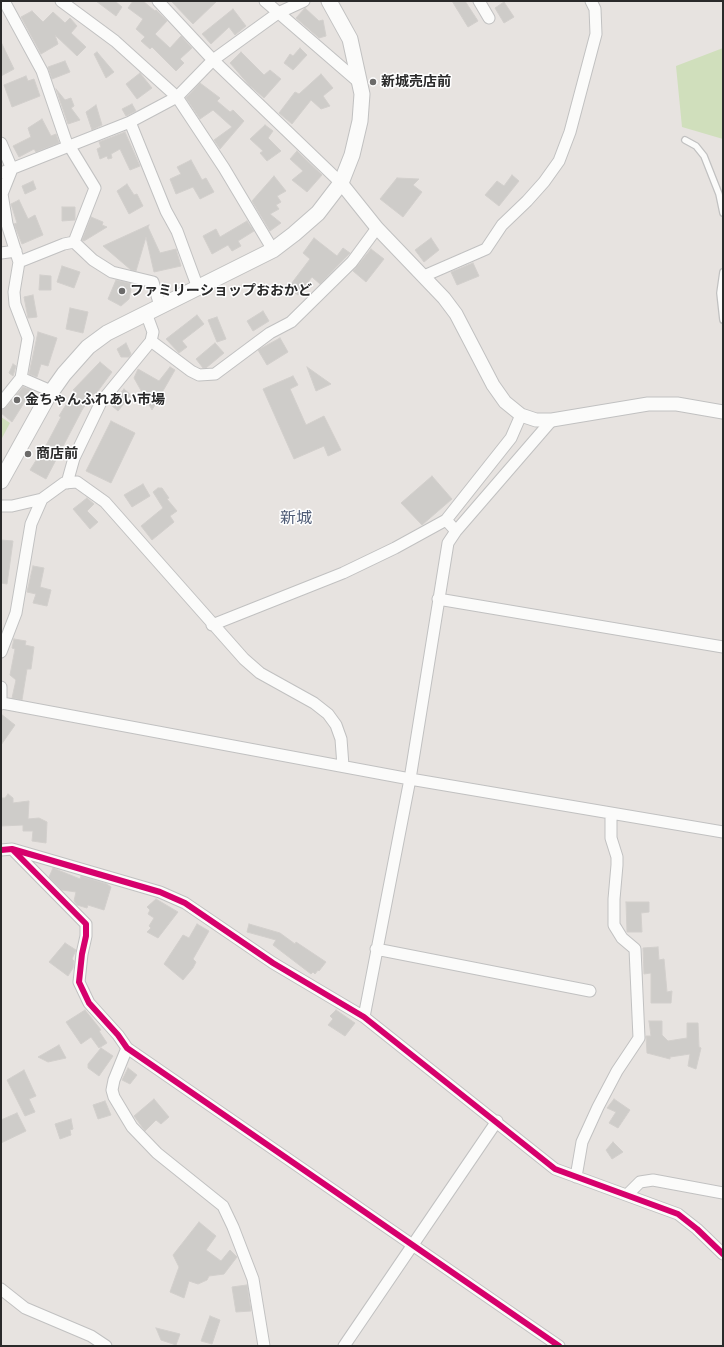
<!DOCTYPE html>
<meta charset="utf-8">
<style>
body{margin:0}
#map{position:relative;width:724px;height:1347px;overflow:hidden;background:#e7e3e0;font-family:"Space Grotesk",sans-serif}
canvas{display:block}
.frame{position:absolute;inset:0;border:2px solid #2a2a2a;pointer-events:none}
</style>
<div id="map">
<canvas width="724" height="1347"></canvas>
<div class="frame"></div>
</div>
<script>
const ctx = document.querySelector('canvas').getContext('2d');
ctx.lineJoin = 'round';
function paint(path, color) { ctx.fillStyle = color; ctx.fill(path, 'evenodd'); }
const poly = rows => new Path2D(rows.map(r => 'M' + r).join(''));
function stroke(path, color, width, dash) { ctx.strokeStyle = color; ctx.lineWidth = width; ctx.lineCap = dash ? 'butt' : 'round'; ctx.setLineDash(dash || []); ctx.stroke(path); }
function label(font, color, halo, rows, align = 'center') {
  ctx.font = font + ' "Space Grotesk","Noto Sans JP",sans-serif'; ctx.lineWidth = 3; ctx.setLineDash([]); ctx.textBaseline = 'middle'; ctx.strokeStyle = halo; ctx.fillStyle = color; for (const [text, x, y, turn = 0] of rows) {
    ctx.save(); ctx.translate(x, y); ctx.rotate((+turn || 0) * Math.PI / 180); ctx.textAlign = isNaN(turn) ? turn : align; if (halo) ctx.strokeText(text, 0, 0); ctx.fillText(text, 0, 0); ctx.restore();
  }
}
const green = poly([
 [723,48,723,139,682,127,676,66],
 [1,417,10,423,1,440]
]);
const building = poly([
 [96,1,115,1,122,7,116,16,96,1],
 [133,1,143,1,155,11,156,10,167,21,155,34,170,48,181,36,192,48,180,59,184,63,176,71,152,47,150,49,141,41,145,37,136,29,143,19,128,8,133,1],
 [171,1,217,1,193,24,171,1],
 [452,1,465,1,478,21,468,27,452,1],
 [504,2,514,17,504,23,495,8,504,2],
 [305,8,319,21,323,20,326,36,319,38,296,18,305,8],
 [233,9,246,26,235,35,229,27,211,44,202,34,233,9],
 [32,11,43,22,53,12,65,23,70,18,77,26,71,33,86,47,77,56,55,35,58,44,41,54,21,17,32,11],
 [1,42,14,69,1,76,1,42],
 [300,48,307,55,293,70,284,63,290,54,293,56,300,48],
 [97,52,114,72,106,78,94,54,97,52],
 [241,52,264,75,270,70,281,79,264,98,249,85,230,63,241,52],
 [65,61,70,72,52,79,48,67,65,61],
 [140,73,152,88,137,99,126,84,140,73],
 [321,74,333,88,323,96,330,106,321,109,311,100,292,124,279,113,295,92,299,94,321,74],
 [26,76,28,81,34,79,40,96,12,107,4,85,26,76],
 [200,83,220,98,217,101,230,112,233,110,244,121,220,149,214,140,232,127,213,110,200,119,186,98,200,83],
 [56,89,65,100,71,98,74,106,71,108,80,120,68,124,56,89],
 [132,104,136,111,126,116,122,109,132,104],
 [96,105,102,125,92,130,86,112,96,105],
 [42,119,51,136,56,134,59,143,36,152,34,149,19,157,13,146,31,137,28,128,42,119],
 [265,125,273,131,268,138,281,151,267,161,260,153,263,151,250,139,265,125],
 [125,132,140,166,130,170,120,149,111,154,112,158,108,159,107,156,100,159,97,149,101,147,99,142,125,132],
 [297,151,322,175,307,192,292,180,303,171,290,159,297,151],
 [191,160,202,180,206,178,214,192,200,199,193,187,176,194,170,179,181,174,177,167,191,160],
 [512,175,519,181,499,206,485,195,497,181,504,186,512,175],
 [274,176,286,191,277,196,281,202,276,205,279,209,270,214,281,223,270,231,252,201,274,176],
 [397,178,419,179,413,185,422,192,403,217,380,199,397,178],
 [33,181,36,189,25,194,22,186,33,181],
 [127,184,134,195,137,194,143,206,129,214,117,191,127,184],
 [19,200,28,219,35,215,43,235,22,244,14,224,17,223,11,204,19,200],
 [62,207,75,207,75,220,62,221,62,207],
 [91,217,103,222,102,225,107,227,84,241,82,240,91,217],
 [247,221,254,231,238,241,241,246,232,251,228,245,212,254,203,236,216,229,220,237,247,221],
 [149,225,148,227,160,253,176,249,181,266,154,272,146,237,136,271,131,270,103,246,149,225],
 [314,238,337,256,343,248,350,253,320,284,312,277,298,295,288,288,310,259,303,253,314,238],
 [431,238,439,250,424,262,415,250,431,238],
 [371,249,384,259,366,282,353,271,371,249],
 [473,263,479,276,457,285,451,272,473,263],
 [62,266,80,272,74,288,57,282,62,266],
 [40,275,51,276,51,290,39,290,40,275],
 [116,280,132,284,129,299,121,306,108,299,116,280],
 [33,295,37,317,28,318,24,297,33,295],
 [70,308,88,312,83,333,66,329,70,308],
 [263,311,269,321,253,331,247,321,263,311],
 [197,315,204,324,182,341,187,347,179,353,166,339,197,315],
 [217,317,226,339,217,342,208,320,217,317],
 [38,332,57,338,48,366,41,364,37,377,29,374,38,332],
 [280,338,288,352,267,365,258,350,280,338],
 [126,343,131,354,129,357,121,357,117,349,126,343],
 [215,343,224,353,206,368,203,368,196,359,215,343],
 [100,362,112,372,95,395,93,394,82,410,46,479,30,470,40,454,41,455,61,417,59,416,75,390,73,390,100,362],
 [13,364,16,366,13,376,9,373,13,364],
 [170,367,175,370,152,410,134,378,138,369,159,381,170,367],
 [307,367,331,384,316,391,307,367],
 [293,376,298,385,290,389,306,425,324,416,341,450,328,456,324,446,294,459,263,389,293,376],
 [23,387,32,390,12,422,1,413,1,410,6,407,23,387],
 [124,389,131,395,118,411,111,405,124,389],
 [111,421,135,433,111,483,86,471,111,421],
 [432,476,452,499,422,525,401,503,432,476],
 [143,484,150,496,132,507,124,495,143,484],
 [158,488,162,488,169,498,167,499,177,511,170,516,174,522,152,540,141,526,163,508,153,492,158,488],
 [87,498,94,504,87,511,98,522,90,529,73,509,87,498],
 [1,540,13,541,7,584,1,583,1,540],
 [33,566,44,568,40,587,51,590,47,606,33,603,36,594,27,592,33,566],
 [14,639,26,641,25,645,34,647,31,669,27,669,22,700,12,698,16,680,10,675,15,649,12,648,14,639],
 [1,714,15,725,1,745,1,714],
 [8,794,13,798,13,803,29,801,28,819,39,818,47,822,46,843,32,841,33,831,23,831,23,825,1,826,1,798,5,798,8,794],
 [53,868,80,879,81,876,107,884,111,887,104,910,88,905,87,908,77,905,74,901,76,892,62,890,49,877,53,868],
 [156,899,178,912,158,938,147,932,151,928,149,926,154,918,148,914,150,910,147,907,156,899],
 [626,902,649,902,649,912,641,913,642,932,627,932,626,902],
 [197,924,209,931,193,959,196,962,193,968,183,980,164,964,183,935,189,938,197,924],
 [249,924,280,933,295,944,296,942,326,962,319,971,318,970,315,974,313,972,311,974,273,945,276,940,247,932,249,924],
 [65,943,76,950,72,959,74,961,73,968,68,976,49,962,65,943],
 [658,947,659,960,664,959,667,992,672,991,671,1003,651,1003,651,973,644,974,643,948,658,947],
 [85,1010,101,1030,99,1031,107,1043,99,1048,91,1037,81,1044,66,1022,85,1010],
 [336,1010,355,1023,345,1036,328,1025,333,1019,330,1016,336,1010],
 [649,1021,662,1021,662,1035,668,1041,687,1038,687,1023,698,1023,699,1047,701,1048,696,1069,688,1066,690,1054,670,1057,670,1059,647,1053,646,1036,651,1036,649,1021],
 [59,1045,66,1058,48,1062,38,1057,59,1045],
 [101,1048,113,1056,99,1076,88,1068,88,1064,101,1048],
 [128,1068,137,1075,130,1084,122,1080,128,1068],
 [24,1070,36,1096,29,1099,35,1112,25,1116,7,1080,24,1070],
 [154,1099,169,1117,161,1124,156,1120,145,1131,134,1116,154,1099],
 [614,1099,630,1110,618,1128,609,1123,616,1112,607,1108,614,1099],
 [105,1101,111,1115,98,1119,93,1105,105,1101],
 [17,1113,26,1131,1,1143,1,1120,17,1113],
 [71,1119,73,1129,70,1130,71,1135,60,1139,55,1124,71,1119],
 [613,1142,623,1152,612,1159,606,1150,613,1142],
 [199,1222,216,1236,206,1250,221,1261,230,1250,237,1257,224,1274,209,1276,207,1280,198,1284,189,1281,184,1298,170,1292,179,1267,173,1255,199,1222],
 [247,1285,251,1311,236,1312,232,1287,247,1285],
 [210,1316,220,1320,212,1344,201,1341,210,1316],
 [156,1328,180,1334,176,1345,161,1340,156,1328]
]);
const service = poly([
 [685,140,696,146,704,156,719,194,723,213],
 [723,272,720,293,723,320]
]);
const minor = poly([
 [4,1,42,71,68,147],
 [61,1,115,41,177,97,224,168,273,250],
 [158,1,213,60,341,183],
 [265,1,361,84],
 [479,1,489,18],
 [130,122,166,211,177,231,198,288],
 [1,143,12,169,2,194,7,224,19,262,64,244,74,242],
 [70,147,95,188,74,242,93,260,112,272,153,282,160,306],
 [1,173,130,122,177,97,213,60,278,13,304,1],
 [1,253,16,251],
 [424,276,486,249,502,225,527,201,544,182,559,161,570,132,596,34,595,9,591,1],
 [151,341,191,371,199,375,215,374,270,333,291,322,352,262,377,228],
 [21,378,51,391],
 [1,403,21,378,28,338,15,304,14,292,19,262],
 [67,483,74,458,101,402,151,341,153,332,146,313],
 [1,506,12,506,42,499,64,483,77,482,105,502,244,659,260,673,314,703,328,714,336,725,341,739,343,766],
 [446,520,511,438,521,415],
 [438,599,723,647],
 [212,625,343,573,395,548,446,520,456,531],
 [1,652,16,613,31,524,42,499],
 [1,687,1,704],
 [2,703,410,779,723,832],
 [1,850,12,849,160,892,185,903,273,963,364,1017,555,1169,678,1214,697,1229,723,1254],
 [13,850,86,924,86,936,82,954,79,982,89,1003,118,1035,127,1048,559,1346],
 [376,949,590,991],
 [364,1017,410,779,448,543,456,531,552,420],
 [127,1048,114,1080,112,1090,114,1097,132,1127,157,1153,223,1206,233,1227,253,1279,264,1346],
 [576,1177,582,1142,598,1107,617,1071,639,1038,635,949,622,938,614,925,614,899,617,865,617,857,611,838,611,813],
 [627,1195,640,1182,653,1180,723,1193],
 [1,1289,25,1308,91,1336,106,1346],
 [344,1346,497,1121]
]);
const tertiary = poly([
 [341,183,377,228,444,298,456,314,493,385,505,402,521,415,536,420,552,420,648,404,677,404,723,412]
]);
const secondary = poly([
 [1,481,47,398,64,374,88,347,107,333,273,250,294,234,318,213,341,183,352,155,360,121,362,94,350,39,329,1]
]);
const cycleway = poly([
 [1,850,12,849,160,892,185,903,273,963,364,1017,555,1169,678,1214,697,1229,723,1254],
 [13,850,86,924,86,936,82,954,79,982,89,1003,118,1035,127,1048,559,1346]
]);
const markers = [
 [373,82,4,"#6c6b6a"],
 [122,291,4,"#6c6b6a"],
 [17,400,4,"#6c6b6a"],
 [28,454,4,"#6c6b6a"]
];
const poiNames = [
 ["新城売店前",381,82],
 ["ファミリーショップおおかど",130,291],
 ["金ちゃんふれあい市場",25,400],
 ["商店前",36,454]
];
const quarterNames = [
 ["新城",296,519]
];
paint(green, '#d0dfbc');
paint(building, '#ceccc9');
stroke(building, '#d2cfcc', 1);
stroke(service, '#c1c1c1', 8);
stroke(minor, '#c1c1c1', 13);
stroke(tertiary, '#c1c1c1', 15);
stroke(secondary, '#c1c1c1', 17);
stroke(service, '#fbfbfa', 5.5);
stroke(minor, '#fbfbfa', 11);
stroke(tertiary, '#fbfbfa', 13);
stroke(secondary, '#fbfbfa', 15);
stroke(cycleway, '#d6006c', 6);
for (const [x, y, r, color] of markers) { const dot = new Path2D(); dot.arc(x, y, r, 0, 2 * Math.PI); ctx.fillStyle = color; ctx.fill(dot); stroke(dot, '#fff', 1.5); }
label('bold 14px', '#2a2a2a', '#fff', poiNames, 'left');
label('16px', '#4f5c76', '#fff', quarterNames);
</script>
